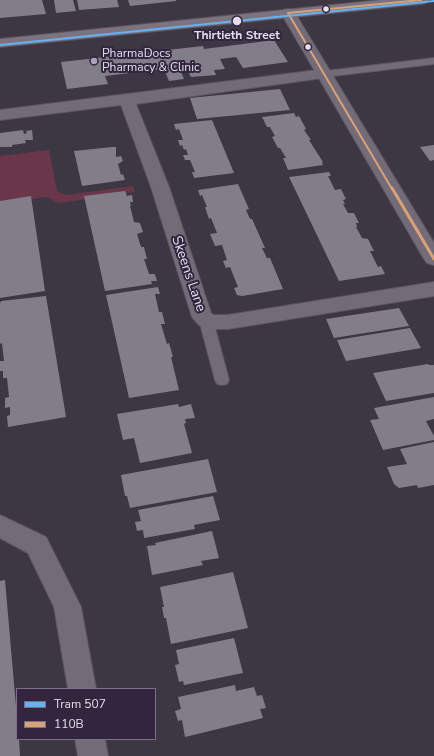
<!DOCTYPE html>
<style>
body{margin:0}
#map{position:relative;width:434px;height:756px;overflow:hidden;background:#3d3643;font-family:"Nunito Sans",sans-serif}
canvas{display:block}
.legend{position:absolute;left:16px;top:688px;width:140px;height:52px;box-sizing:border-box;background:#32263e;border:1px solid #7a6f84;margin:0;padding:5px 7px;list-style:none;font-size:12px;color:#e5dded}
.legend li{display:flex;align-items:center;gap:8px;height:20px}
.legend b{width:20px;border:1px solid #7a6f84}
</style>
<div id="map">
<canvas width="434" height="756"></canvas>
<ul class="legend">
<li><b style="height:5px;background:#66b1f2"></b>Tram 507</li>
<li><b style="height:5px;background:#d9a179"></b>110B</li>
</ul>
</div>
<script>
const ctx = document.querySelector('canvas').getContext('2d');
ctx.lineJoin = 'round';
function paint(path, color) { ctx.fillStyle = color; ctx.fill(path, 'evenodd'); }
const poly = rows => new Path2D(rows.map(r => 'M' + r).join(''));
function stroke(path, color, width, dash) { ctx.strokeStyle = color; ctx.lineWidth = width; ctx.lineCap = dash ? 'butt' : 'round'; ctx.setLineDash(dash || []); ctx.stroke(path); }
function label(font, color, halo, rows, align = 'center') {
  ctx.font = font + ' "Nunito Sans",sans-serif'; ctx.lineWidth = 4; ctx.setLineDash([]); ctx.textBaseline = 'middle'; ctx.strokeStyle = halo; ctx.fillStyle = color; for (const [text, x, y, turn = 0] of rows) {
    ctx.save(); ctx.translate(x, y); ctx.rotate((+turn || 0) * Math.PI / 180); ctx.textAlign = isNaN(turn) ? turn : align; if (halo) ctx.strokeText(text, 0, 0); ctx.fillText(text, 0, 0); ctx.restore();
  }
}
const green = poly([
 [49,150,57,191,66,195,133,186,135,192,59,203,46,197,0,204,0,156]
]);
const building = poly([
 [0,0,42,0,46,14,0,18],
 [54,0,73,0,76,11,56,13],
 [77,0,117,0,119,7,79,10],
 [128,0,176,0,176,1,130,6],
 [274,40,288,62,243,68,236,57,220,59,225,69,214,70,216,75,191,77,187,69,180,69,184,79,169,81,164,69,105,76,108,84,67,89,61,62,203,46,204,49],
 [280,89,290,110,197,119,190,98],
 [294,113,296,117,299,116,306,129,304,130,311,140,309,140,323,162,322,162,323,165,288,170,283,158,286,158,280,148,278,148,272,137,275,136,270,127,267,127,262,117],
 [212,120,234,173,194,178,192,172,195,172,190,160,185,160,183,155,188,155,186,149,184,150,182,145,180,146,178,140,183,140,179,129,176,130,174,124],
 [23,130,24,134,27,133,26,131,32,130,33,140,25,140,26,143,12,145,12,147,0,147,0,133],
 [434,145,434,160,430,161,420,147],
 [112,147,116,147,116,157,121,156,123,161,118,164,121,175,123,174,125,180,82,186,74,151],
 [329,172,331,176,328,176,335,190,341,189,346,199,343,200,345,204,343,204,348,213,354,213,359,223,356,223,357,227,356,227,362,238,368,239,374,251,370,251,378,267,381,266,385,274,339,281,289,177],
 [238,184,249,209,246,210,250,219,252,219,265,248,262,248,267,258,270,258,283,289,242,296,237,295,234,288,238,287,230,267,226,268,223,261,227,260,222,245,215,246,210,234,217,233,211,218,209,219,205,207,207,207,202,195,200,196,198,190],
 [125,191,127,196,132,195,133,202,130,202,131,206,130,206,134,222,140,223,143,232,137,234,141,247,144,247,147,259,144,259,149,274,155,274,157,281,151,281,152,284,105,291,84,196],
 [31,196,45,291,0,298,0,201],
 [158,287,160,294,155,294,159,312,162,312,165,324,161,324,167,344,169,343,173,357,171,357,179,390,129,398,106,295],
 [46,296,66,417,8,427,7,416,10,415,10,407,5,408,5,398,9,397,7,378,3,378,3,371,0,371,0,361,4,361,2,343,0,344,0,303,1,301],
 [399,308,409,326,334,338,326,319],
 [410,328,421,348,346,361,337,340],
 [428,364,429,365,434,365,434,393,386,401,373,373],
 [434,397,434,419,426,421,434,436,434,440,383,450,370,420,379,419,374,408],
 [178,404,179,407,191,404,195,418,185,419,186,423,184,424,192,453,140,463,134,438,123,440,117,414],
 [434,442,434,485,418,488,417,485,399,488,394,484,387,467,407,464,400,449],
 [208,459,217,492,130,508,127,496,125,496,121,475],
 [213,496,220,520,194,525,195,529,144,538,143,530,137,531,135,522,141,521,138,510],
 [212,531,219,558,201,561,203,565,152,575,147,546,156,545,155,543],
 [233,572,248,628,171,644,166,618,164,618,162,607,164,607,160,587],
 [5,580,17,718,17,739,19,739,20,756,0,756,0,581],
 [234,638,243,673,184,685,183,681,179,682,175,665,179,664,176,650],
 [235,685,236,691,254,687,257,696,262,695,266,708,260,709,263,718,185,737,182,720,178,721,175,711,181,709,178,697]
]);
const lane = poly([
 [434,58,434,64,325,77,320,74,325,71,434,58],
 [206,315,211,317,213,320,229,380,227,384,222,385,217,384,215,380,199,320,201,317,206,315]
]);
const street = poly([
 [325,69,330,71,333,74,330,77,136,104,169,187,211,313,213,315,228,315,434,282,434,296,228,329,212,329,199,325,192,317,151,187,121,105,0,120,0,110,325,69],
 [0,515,46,537,81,607,96,689,68,689,54,607,28,553,0,538,0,515],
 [75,739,105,739,108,756,78,756,75,739]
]);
const secondary = poly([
 [288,9,293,10,295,13,434,243,434,265,427,263,424,259,281,13,283,10,288,9]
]);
const primary = poly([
 [381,0,428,0,426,3,421,4,0,47,0,39,381,0]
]);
const bus1Far1 = poly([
 [392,189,288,13,421,0]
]);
const bus1 = poly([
 [392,188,434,259]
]);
const tram1 = poly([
 [0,45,434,1]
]);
const markers = [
 [326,9,3.5,"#e5dded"],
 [237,21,5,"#e5dded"],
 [308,47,3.5,"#e5dded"],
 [94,61,4,"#aaa3b2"]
];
const farStopnames = [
 ["Thirtieth Street",237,36]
];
const farPoinames = [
 ["PharmaDocs",102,54],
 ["Pharmacy & Clinic",102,68]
];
const streetNames = [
 ["Skeens Lane",188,274,71]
];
paint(green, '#693749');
paint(building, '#817e8a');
stroke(lane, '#5b5460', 2);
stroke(street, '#5b5460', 2);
stroke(secondary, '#5b5460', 2);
stroke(primary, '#5b5460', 2);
paint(lane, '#736c78');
paint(street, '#736c78');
paint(secondary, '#736c78');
paint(primary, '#7c737f');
stroke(bus1Far1, '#d9a179', 2);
stroke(bus1, '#d9a179', 3);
stroke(tram1, '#66b1f2', 2);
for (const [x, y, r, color] of markers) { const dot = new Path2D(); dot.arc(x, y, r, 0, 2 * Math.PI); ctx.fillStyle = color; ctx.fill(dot); stroke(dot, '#32263e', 1.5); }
label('bold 12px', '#e5dded', '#32263e', farStopnames);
label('12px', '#e5dded', '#32263e', farPoinames, 'left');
label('14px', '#e5dded', '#32263e', streetNames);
</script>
